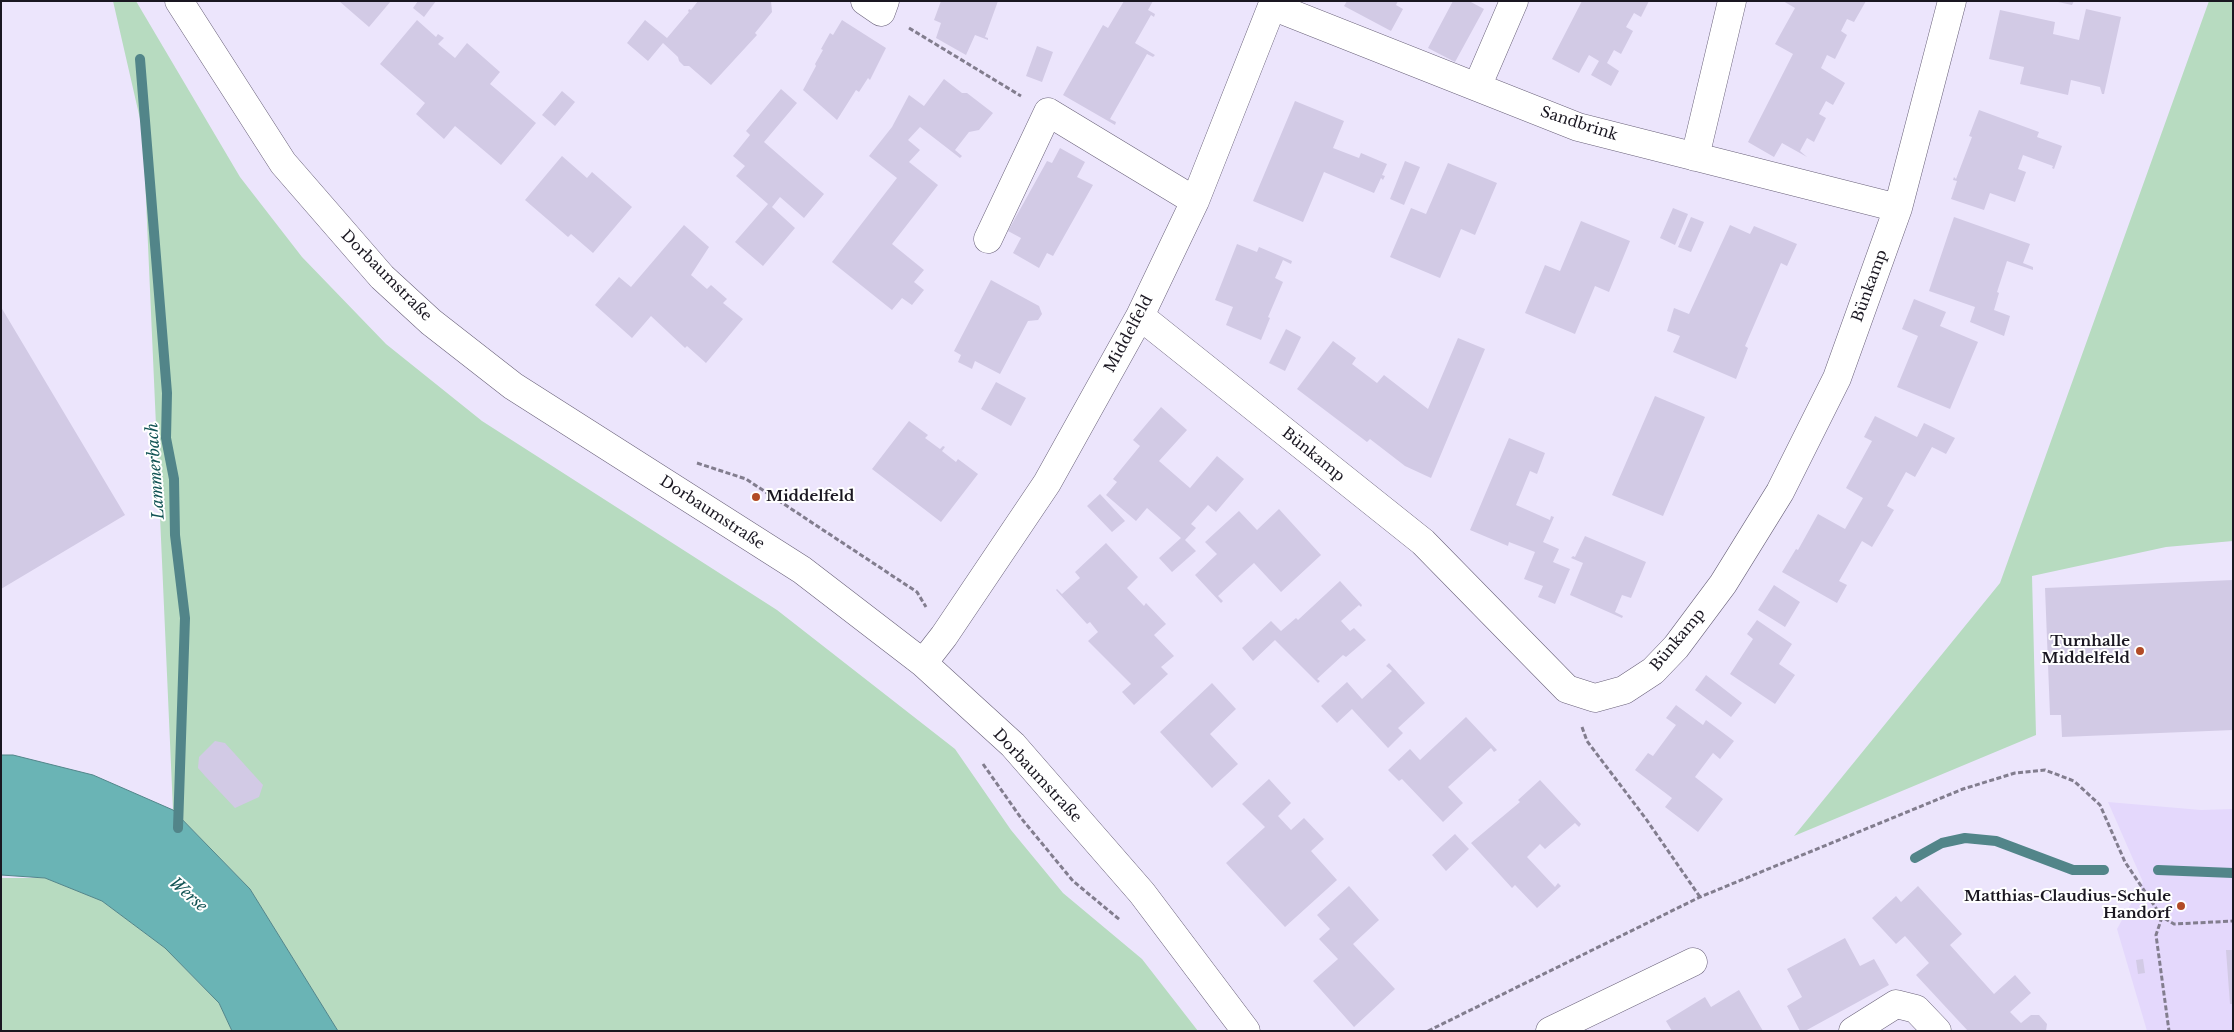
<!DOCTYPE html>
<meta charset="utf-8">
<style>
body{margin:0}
#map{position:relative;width:2234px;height:1032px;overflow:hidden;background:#ece5fc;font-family:"Libre Baskerville",serif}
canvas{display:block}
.frame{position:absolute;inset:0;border:2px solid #1a1721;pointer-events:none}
</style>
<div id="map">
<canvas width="2234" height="1032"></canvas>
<div class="frame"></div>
</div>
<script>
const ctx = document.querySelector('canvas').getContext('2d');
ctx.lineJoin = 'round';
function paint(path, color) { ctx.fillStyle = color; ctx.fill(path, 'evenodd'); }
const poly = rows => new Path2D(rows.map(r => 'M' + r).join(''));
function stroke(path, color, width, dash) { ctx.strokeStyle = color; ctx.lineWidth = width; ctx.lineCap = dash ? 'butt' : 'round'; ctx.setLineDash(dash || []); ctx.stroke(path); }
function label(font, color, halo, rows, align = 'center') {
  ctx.font = font + ' "Libre Baskerville",serif'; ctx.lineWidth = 4; ctx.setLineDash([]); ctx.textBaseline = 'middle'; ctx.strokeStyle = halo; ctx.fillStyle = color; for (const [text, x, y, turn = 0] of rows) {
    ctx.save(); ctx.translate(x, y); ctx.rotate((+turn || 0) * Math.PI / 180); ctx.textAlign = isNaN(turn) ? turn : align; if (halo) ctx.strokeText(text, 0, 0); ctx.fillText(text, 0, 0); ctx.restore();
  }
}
const built = poly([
 [2108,802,2201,810,2233,809,2233,1031,2147,1031,2117,929,2143,882]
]);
const green = poly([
 [113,1,136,1,240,177,302,257,386,344,482,421,777,610,955,749,1011,830,1063,893,1142,959,1198,1031,338,1031,250,889,173,810,143,132],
 [2209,1,2233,1,2233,541,2166,547,2032,576,2036,735,1794,836,2000,583],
 [1,878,45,878,102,901,165,948,219,1003,232,1031,1,1031]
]);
const water = poly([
 [1,755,13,755,93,775,173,810,250,889,338,1031,232,1031,219,1003,165,948,102,901,45,878,1,875,1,755]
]);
const stream = poly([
 [140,59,167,393,166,438,174,479,175,535,185,618,178,828],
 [1915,858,1942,843,1965,838,1996,841,2073,870,2104,870],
 [2158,870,2233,873]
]);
const building = poly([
 [339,1,391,1,369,27],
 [418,1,436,1,424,17,413,8],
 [698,1,771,1,772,12,755,33,757,35,711,85,689,66,684,66,679,61,678,57,663,43,648,61,627,43,645,20,667,38,689,12,688,11,689,9,691,10],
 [941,1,998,1,985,37,988,38,988,40,975,35,966,55,936,38,941,23,934,20],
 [1124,1,1153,1,1148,10,1155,14,1154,17,1151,15,1135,43,1155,55,1153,57,1147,54,1110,119,1116,122,1115,125,1063,95,1103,25,1108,28],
 [1347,1,1398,1,1396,5,1403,9,1391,31,1344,6],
 [1453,1,1469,1,1484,9,1455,62,1428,48],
 [1582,1,1649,1,1641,17,1634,13,1626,27,1633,31,1621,54,1614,50,1607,63,1619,71,1611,86,1591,75,1599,61,1589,55,1579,73,1552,59],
 [1783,1,1866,1,1854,22,1847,19,1841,31,1847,35,1835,59,1827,55,1821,68,1845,83,1833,105,1826,101,1819,114,1826,118,1814,142,1807,138,1800,151,1807,157,1782,143,1774,157,1748,142,1793,54,1775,44,1795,8],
 [2074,1,2072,5,2058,2,2058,1],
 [2086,9,2121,17,2104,94,2102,94,2100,87,2071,80,2068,95,2020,84,2024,67,1989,59,2000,10,2055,22,2053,34,2079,40],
 [417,20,436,37,438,34,444,38,438,44,455,58,467,43,500,72,490,84,536,123,501,165,455,126,444,139,416,114,425,103,380,64],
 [842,20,886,48,870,80,868,78,859,92,856,90,837,120,803,90,816,66,815,64,823,50,821,49,830,33,833,35],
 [1037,46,1053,52,1042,82,1026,76],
 [944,79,962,93,967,93,993,113,979,130,969,132,955,150,962,156,960,158,920,127,908,140,920,150,909,162,938,185,892,244,924,270,914,282,924,290,912,305,902,298,892,310,832,262,897,178,869,156,892,127,909,95,924,106],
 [781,89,797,103,764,142,824,194,804,218,780,197,772,207,795,228,763,266,735,242,768,204,736,176,745,166,733,156,750,135,746,131],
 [562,91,575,102,555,126,542,115],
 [1295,101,1344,121,1333,148,1359,158,1361,153,1387,164,1382,175,1385,176,1383,180,1381,178,1374,193,1324,172,1303,222,1253,201],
 [1979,110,2039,132,2037,137,2062,146,2054,169,2052,168,2053,166,2023,155,2018,169,2026,172,2015,202,1990,193,1984,210,1951,199,1957,181,1953,180,1954,177,1956,179,1972,137,1969,136],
 [1060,148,1085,162,1077,177,1093,185,1053,256,1047,253,1039,268,1013,253,1021,238,1008,231,1047,161,1052,163],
 [562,156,587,178,592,172,632,207,593,253,571,234,568,237,525,200],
 [1405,161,1420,167,1404,205,1390,199],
 [1448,163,1497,183,1475,235,1461,229,1440,278,1390,257,1411,208,1426,214],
 [1673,208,1688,214,1675,245,1660,238],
 [1691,217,1704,222,1691,252,1678,247],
 [1954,217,2030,244,2023,263,2033,267,2033,270,2007,261,1997,292,1999,293,1994,310,2010,316,2004,336,1970,322,1975,307,1929,291],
 [1581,221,1630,241,1609,292,1595,286,1575,334,1525,313,1545,265,1560,271],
 [684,225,709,247,691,275,707,289,711,285,727,299,723,303,743,319,706,363,687,346,685,348,651,316,632,338,595,305,619,277,631,287],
 [1730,225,1750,234,1754,226,1797,244,1787,266,1781,263,1745,346,1748,348,1736,379,1673,352,1680,336,1667,331,1674,308,1689,314],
 [1237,244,1257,252,1259,247,1292,261,1291,264,1283,260,1275,278,1283,282,1268,317,1270,318,1261,340,1226,325,1233,307,1215,300],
 [991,280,1039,306,1042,314,1038,320,1028,321,1000,374,975,361,972,369,958,362,961,355,954,351],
 [1914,299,1946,312,1940,326,1978,342,1950,409,1897,387,1918,336,1902,329],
 [1,307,125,515,1,589],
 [1286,329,1301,337,1285,371,1269,363],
 [1458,338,1485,349,1431,478,1405,466,1370,439,1367,442,1297,389,1333,341,1356,358,1352,364,1377,383,1384,375,1428,409],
 [996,382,1026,398,1011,426,981,409],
 [1655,396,1705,417,1663,516,1612,495],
 [1161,407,1187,430,1159,461,1175,475,1190,488,1217,456,1244,479,1216,512,1208,505,1191,524,1196,528,1185,540,1196,551,1172,572,1159,558,1181,538,1147,508,1136,521,1106,495,1117,482,1113,479,1140,446,1133,440],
 [1875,416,1917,437,1924,423,1955,438,1946,454,1932,447,1915,477,1906,472,1887,506,1894,510,1872,547,1862,541,1839,581,1847,585,1837,603,1782,572,1796,549,1798,550,1818,514,1845,529,1863,498,1846,488,1872,441,1864,437],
 [909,421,928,435,925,438,940,449,943,446,945,447,942,451,956,462,958,459,978,474,941,522,872,469],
 [1509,438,1545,453,1537,474,1530,471,1516,505,1550,520,1551,516,1554,517,1543,542,1559,549,1553,562,1570,569,1555,604,1538,597,1543,586,1524,579,1535,552,1509,542,1508,546,1470,530],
 [1100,494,1125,521,1112,532,1087,506],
 [1279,509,1321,555,1281,592,1254,563,1218,596,1223,601,1221,603,1195,575,1217,554,1205,542,1239,511,1257,530],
 [1585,536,1646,562,1631,598,1622,595,1615,612,1623,616,1622,618,1570,595,1583,563,1571,558,1573,556,1575,557],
 [1106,543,1138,577,1127,588,1144,606,1146,603,1166,624,1154,635,1174,656,1161,667,1168,674,1134,705,1122,692,1131,684,1088,641,1098,632,1090,622,1087,624,1056,590,1057,589,1062,594,1080,578,1075,572],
 [2233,580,2233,730,2062,737,2061,715,2050,715,2045,588],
 [1340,581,1362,605,1361,607,1359,605,1341,621,1350,631,1354,628,1366,640,1346,657,1343,655,1317,679,1320,681,1318,683,1275,640,1253,661,1242,648,1271,621,1281,631,1296,618,1298,620],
 [1774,585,1800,602,1785,627,1758,610],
 [1757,620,1792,644,1779,664,1795,675,1775,704,1730,674,1753,639,1747,634],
 [1389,663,1425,703,1398,728,1403,733,1388,748,1352,709,1337,723,1321,706,1347,682,1362,699,1392,671,1386,666],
 [1706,675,1742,703,1731,717,1695,690],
 [1212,683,1236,709,1210,734,1238,764,1212,788,1160,732],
 [1676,705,1703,725,1706,720,1734,741,1720,759,1713,753,1695,777,1723,799,1698,832,1665,807,1672,798,1635,770,1648,753,1653,756,1676,725,1666,718],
 [1466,717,1497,750,1494,752,1491,748,1448,787,1463,803,1443,822,1402,779,1399,781,1388,770,1410,749,1420,760],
 [215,741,225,743,263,785,259,797,235,808,205,776,198,768,199,757],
 [1269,779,1291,803,1278,816,1291,830,1304,818,1324,839,1311,851,1337,880,1285,927,1226,863,1265,827,1242,804],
 [1540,780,1581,824,1579,827,1575,823,1545,849,1540,844,1527,857,1555,887,1558,883,1561,886,1537,908,1515,885,1512,888,1471,843,1520,802,1518,800],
 [1455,834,1469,849,1446,871,1432,855],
 [1349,886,1379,920,1353,944,1395,989,1354,1027,1313,981,1338,959,1319,939,1330,929,1317,915],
 [1918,886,1962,934,1950,945,1994,994,2015,975,2031,993,2010,1012,2021,1023,2031,1015,2039,1015,2047,1024,2046,1031,1968,1031,1916,975,1929,963,1905,936,1896,944,1872,918,1896,896,1901,902],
 [1845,938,1860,966,1874,959,1889,985,1805,1031,1800,1031,1787,1006,1802,997,1787,969],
 [2226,950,2233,950,2233,1004,2230,1004],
 [2143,959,2145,973,2138,974,2136,960],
 [1739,990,1763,1031,1672,1031,1666,1021,1705,997,1711,1007]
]);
const path = poly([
 [909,28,1021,96],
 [697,463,746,479,917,592,926,607],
 [1582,727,1587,741,1646,819,1700,897],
 [983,764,1021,818,1073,881,1120,920],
 [2162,917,2156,935,2169,1031],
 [1428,1031,1700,897,1963,789,2015,773,2045,770,2074,781,2100,805,2125,862,2162,917,2174,924,2233,921]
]);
const minor = poly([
 [179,1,283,163,382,277,431,322,513,386,802,570,923,663,1013,745,1142,893,1246,1031],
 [865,1,881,12,885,1],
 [1272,6,1578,127,1898,208],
 [1477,87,1514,1],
 [1695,157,1732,1],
 [988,239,1048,112,1195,201],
 [1140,316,1423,542,1567,689,1595,698,1624,690,1653,671,1676,647,1723,584,1780,492,1837,378,1898,208,1952,1],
 [923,663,944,636,1047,483,1140,316,1195,201,1274,1],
 [1550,1031,1693,962],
 [1853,1031,1896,1004,1916,1009,1937,1031]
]);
const markers = [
 [756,497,5,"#b24b26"],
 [2140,651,5,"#b24b26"],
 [2181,906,5,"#b24b26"]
];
const streetNames = [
 ["Sandbrink",1579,124,18],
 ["Dorbaumstraße",386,276,45],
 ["Bünkamp",1870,286,-70],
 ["Middelfeld",1129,334,-62],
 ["Bünkamp",1313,455,39],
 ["Dorbaumstraße",712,513,33],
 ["Bünkamp",1678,640,-50],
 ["Dorbaumstraße",1037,776,47]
];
const poiNames = [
 ["Middelfeld",766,497,"left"],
 ["Turnhalle",2130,642],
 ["Middelfeld",2130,659],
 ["Matthias-Claudius-Schule",2171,897],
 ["Handorf",2171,914]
];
const waterNames = [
 ["Lammerbach",156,471,-94],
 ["Werse",188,895,41]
];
paint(built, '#e4d8fc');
paint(green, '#b7dbc0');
paint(water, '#6ab4b5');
stroke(water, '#528589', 1);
stroke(stream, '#528589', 10);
paint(building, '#d2cae5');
stroke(minor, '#696179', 29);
stroke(path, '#827d8e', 3, [5, 2.5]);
stroke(minor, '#fff', 28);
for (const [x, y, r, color] of markers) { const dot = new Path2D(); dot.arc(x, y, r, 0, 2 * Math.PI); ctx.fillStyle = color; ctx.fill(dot); stroke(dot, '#fff', 2); }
label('15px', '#1a1721', '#fff', streetNames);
label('bold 15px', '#1a1721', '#fff', poiNames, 'right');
label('italic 16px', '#115354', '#fff', waterNames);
</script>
